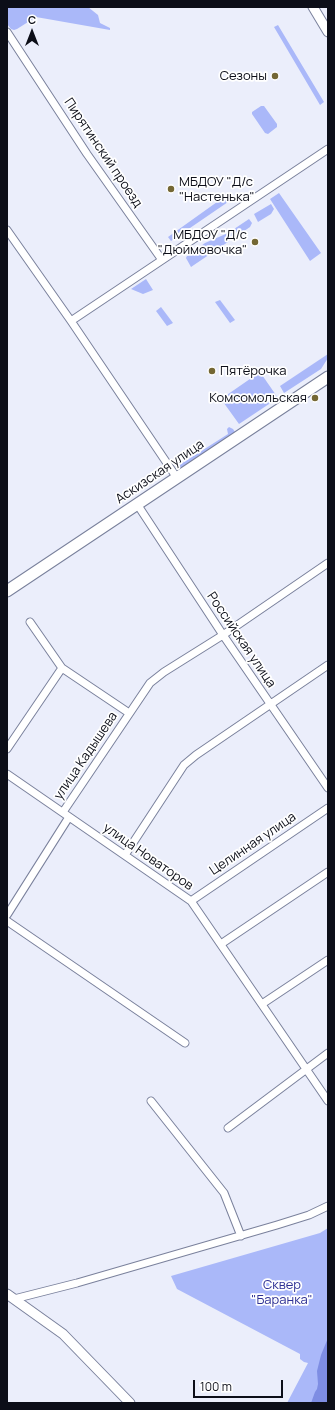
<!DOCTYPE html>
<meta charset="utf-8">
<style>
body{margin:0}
#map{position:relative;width:335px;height:1410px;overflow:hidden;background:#ebeefb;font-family:Manrope,sans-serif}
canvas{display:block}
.frame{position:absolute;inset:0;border:8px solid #0c0e18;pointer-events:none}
.north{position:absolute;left:12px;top:12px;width:40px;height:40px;-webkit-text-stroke:3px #fff;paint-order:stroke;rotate:0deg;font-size:11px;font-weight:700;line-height:16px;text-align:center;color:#0c0e18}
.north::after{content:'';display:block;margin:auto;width:14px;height:18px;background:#0c0e18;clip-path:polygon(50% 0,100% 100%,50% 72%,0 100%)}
.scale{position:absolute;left:193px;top:1380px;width:90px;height:18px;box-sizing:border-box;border:2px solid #0c0e18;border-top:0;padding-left:5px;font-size:12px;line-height:14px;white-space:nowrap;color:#0c0e18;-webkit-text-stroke:3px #fff;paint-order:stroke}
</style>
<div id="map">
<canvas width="335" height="1410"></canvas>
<div class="frame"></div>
<div class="north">С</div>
<div class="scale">100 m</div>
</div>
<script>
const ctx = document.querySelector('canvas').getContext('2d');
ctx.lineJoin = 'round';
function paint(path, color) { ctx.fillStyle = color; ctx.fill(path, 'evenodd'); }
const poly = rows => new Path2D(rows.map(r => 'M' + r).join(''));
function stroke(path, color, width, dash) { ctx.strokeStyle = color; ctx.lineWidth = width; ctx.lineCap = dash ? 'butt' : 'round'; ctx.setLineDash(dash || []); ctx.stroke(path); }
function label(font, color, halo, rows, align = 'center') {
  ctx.font = font + ' Manrope,sans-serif'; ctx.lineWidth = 3.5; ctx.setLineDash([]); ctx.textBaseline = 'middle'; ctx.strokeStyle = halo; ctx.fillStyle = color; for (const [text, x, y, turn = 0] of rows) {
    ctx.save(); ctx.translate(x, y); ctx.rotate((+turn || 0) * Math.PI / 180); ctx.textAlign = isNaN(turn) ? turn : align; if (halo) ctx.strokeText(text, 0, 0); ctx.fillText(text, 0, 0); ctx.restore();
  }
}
const green = poly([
 [7,7,88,7,98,15,100,23,110,28,110,30,36,17,17,29,14,30,11,29,7,24],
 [278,25,324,102,320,105,274,27],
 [261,106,264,106,277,124,277,127,268,134,265,133,252,114,252,112],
 [279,193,321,253,310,261,270,199],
 [224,197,228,202,171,241,168,237],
 [271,204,274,209,271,214,258,222,254,214],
 [249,219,252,223,250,227,191,267,186,258,187,256,205,243,228,233],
 [146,279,153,290,143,294,131,289],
 [220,300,235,320,230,323,215,302],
 [161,307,173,323,167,326,156,311],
 [328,354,328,358,321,369,284,393,280,386],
 [260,372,278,398,239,424,221,399],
 [229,427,233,429,235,432,234,435,185,469,178,469,176,467,175,463,176,461,181,464,228,434,227,429],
 [328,1228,328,1403,287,1403,308,1363,304,1362,300,1359,300,1354,177,1289,171,1276,320,1233]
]);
const water = poly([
 [328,1338,328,1403,311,1403,315,1392,317,1389,318,1384,317,1371,321,1355]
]);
const minor = poly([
 [7,32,87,154,162,260],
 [7,230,71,321,177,478],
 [71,321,328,149],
 [137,504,223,635,328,788],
 [30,622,62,668,129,713],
 [7,749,62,668],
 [7,774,191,901,328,1101],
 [63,812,150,683,164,672,223,635,328,563],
 [125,855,184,765,196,755,328,665],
 [191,901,328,808],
 [7,915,69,817],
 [7,921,185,1043],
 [221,944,328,872],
 [262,1004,328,960],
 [151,1101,224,1193,241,1236],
 [228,1128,328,1053],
 [14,1299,77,1283,277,1225,309,1215,328,1206]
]);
const tertiary = poly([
 [313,7,328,32],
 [7,1294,63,1334,130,1403]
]);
const primary = poly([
 [7,591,328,377]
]);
const markers = [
 [275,76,4,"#746734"],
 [171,189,4,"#746734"],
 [255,242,4,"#746734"],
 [212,371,4,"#746734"],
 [315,398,4,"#746734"]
];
const poiNames = [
 ["Сезоны",267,76],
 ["МБДОУ \"Д/с",179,182,"left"],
 ["\"Настенька\"",179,197,"left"],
 ["МБДОУ \"Д/с",247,235],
 ["\"Дюймовочка\"",247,250],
 ["Пятёрочка",220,371,"left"],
 ["Комсомольская",307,398]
];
const streetNames = [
 ["Пирятинский проезд",103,153,56],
 ["Аскизская улица",160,472,-34],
 ["Российская улица",241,640,56],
 ["улица Кадышева",86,756,-56],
 ["Целинная улица",253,844,-34],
 ["улица Новаторов",148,857,35]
];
const parkNames = [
 ["Сквер",282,1285],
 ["\"Баранка\"",282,1300]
];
paint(green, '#aab8f9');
paint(water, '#7e8de3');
stroke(minor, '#7a819c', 9);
stroke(tertiary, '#7a819c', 11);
stroke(primary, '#7a819c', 13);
stroke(minor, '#fff', 7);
stroke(tertiary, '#fff', 9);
stroke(primary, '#fff', 11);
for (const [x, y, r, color] of markers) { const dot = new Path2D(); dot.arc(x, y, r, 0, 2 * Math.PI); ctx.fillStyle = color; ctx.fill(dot); stroke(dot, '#fff', 1.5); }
label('13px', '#0c0e18', '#fff', poiNames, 'right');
label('13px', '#0c0e18', '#fff', streetNames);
label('13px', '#2e3194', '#fff', parkNames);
</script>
